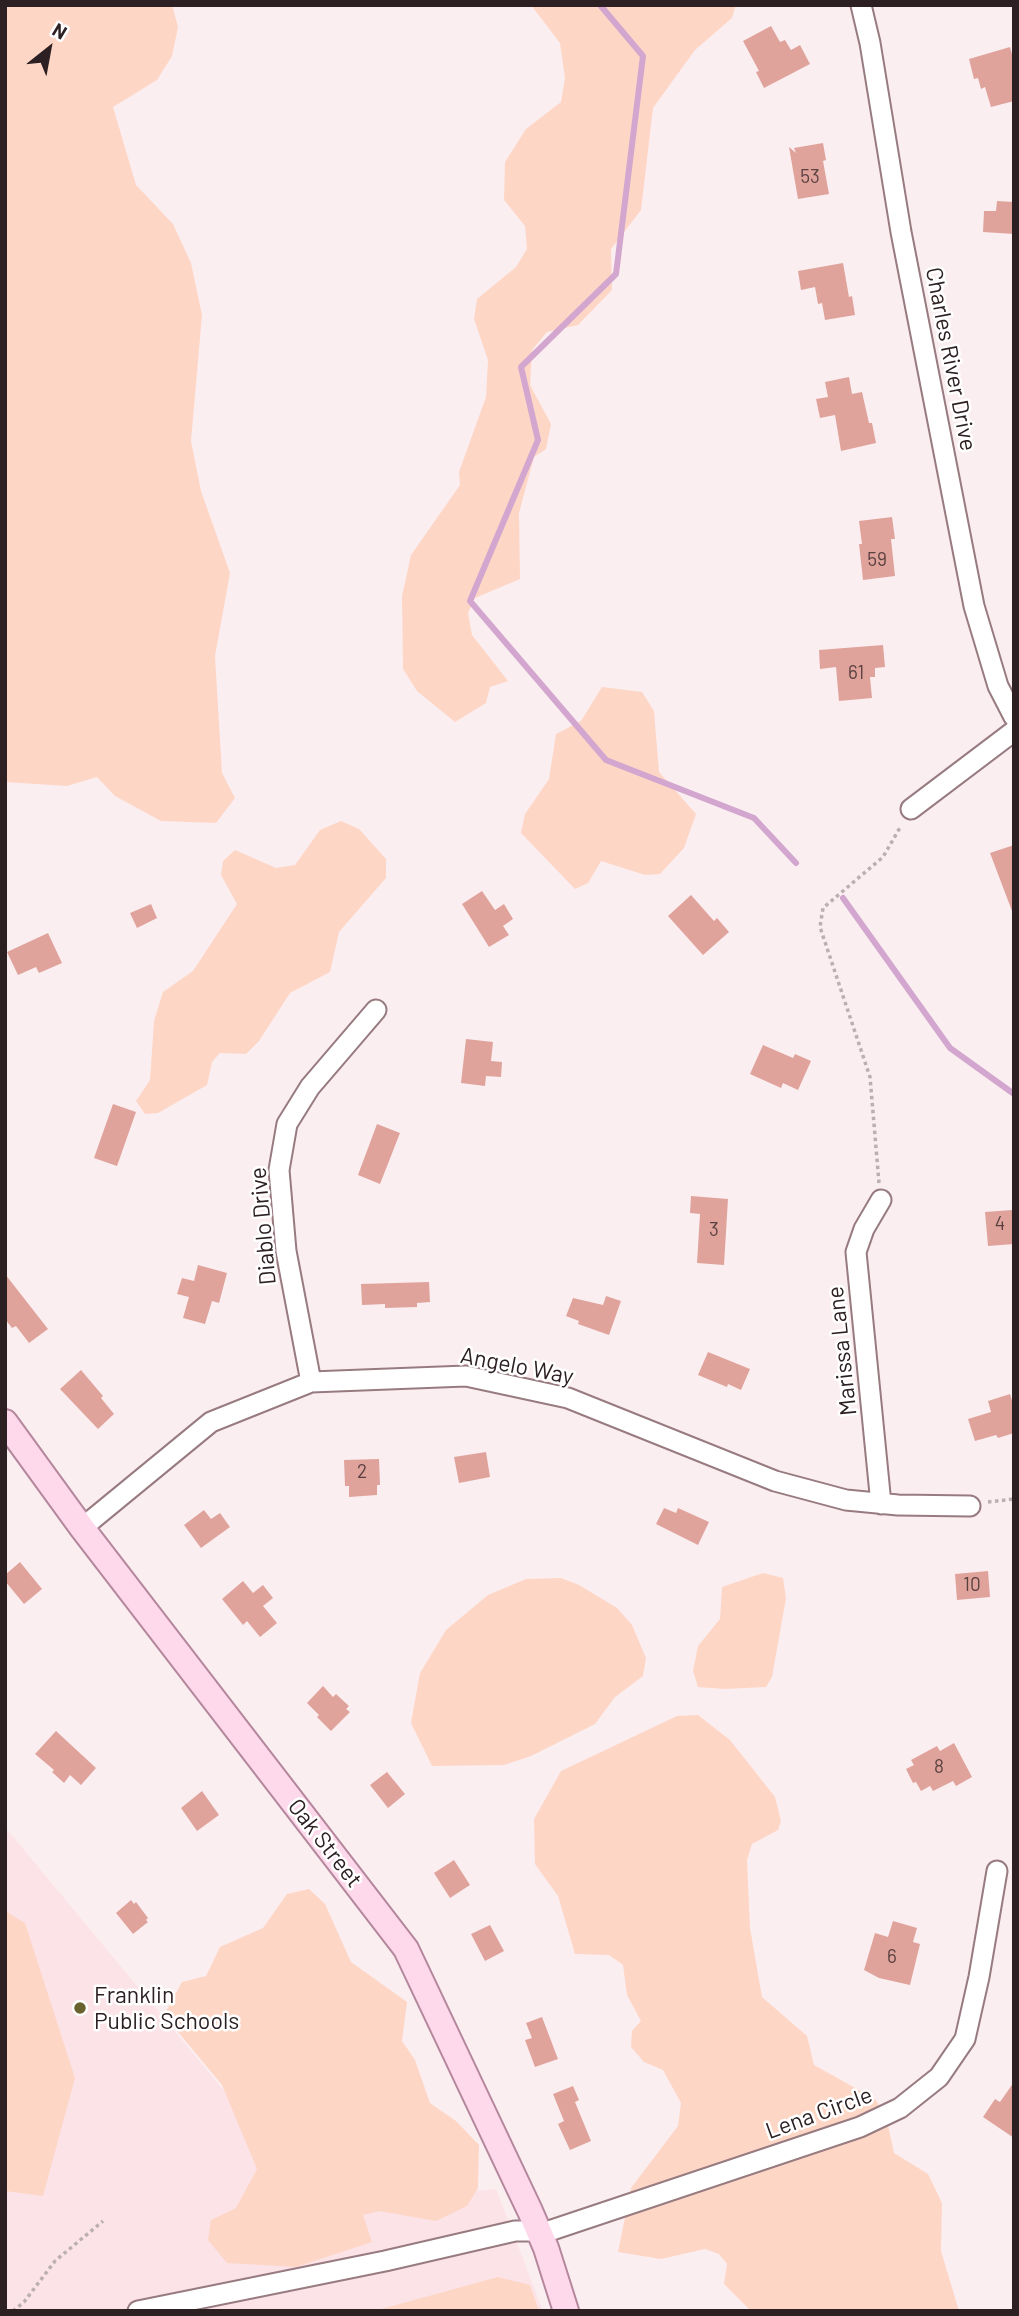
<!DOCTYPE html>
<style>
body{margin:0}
#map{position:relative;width:1019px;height:2316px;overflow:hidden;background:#fbeef0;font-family:Barlow,sans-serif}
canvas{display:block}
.frame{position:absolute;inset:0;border:7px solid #2c2022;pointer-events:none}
.north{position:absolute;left:14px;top:14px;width:70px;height:70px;-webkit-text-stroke:5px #fff;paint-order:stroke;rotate:31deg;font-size:19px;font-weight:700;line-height:28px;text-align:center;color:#2c2022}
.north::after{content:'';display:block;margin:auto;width:24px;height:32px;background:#2c2022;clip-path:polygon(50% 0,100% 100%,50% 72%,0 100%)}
</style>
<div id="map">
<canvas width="1019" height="2316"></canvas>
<div class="frame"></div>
<div class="north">N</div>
</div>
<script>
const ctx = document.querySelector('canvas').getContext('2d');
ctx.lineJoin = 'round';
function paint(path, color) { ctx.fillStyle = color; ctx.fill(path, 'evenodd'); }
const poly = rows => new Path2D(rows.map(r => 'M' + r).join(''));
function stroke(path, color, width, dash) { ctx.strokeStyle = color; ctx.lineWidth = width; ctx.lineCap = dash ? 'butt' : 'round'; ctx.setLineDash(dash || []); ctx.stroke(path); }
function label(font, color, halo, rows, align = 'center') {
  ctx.font = font + ' Barlow,sans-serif'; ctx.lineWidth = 5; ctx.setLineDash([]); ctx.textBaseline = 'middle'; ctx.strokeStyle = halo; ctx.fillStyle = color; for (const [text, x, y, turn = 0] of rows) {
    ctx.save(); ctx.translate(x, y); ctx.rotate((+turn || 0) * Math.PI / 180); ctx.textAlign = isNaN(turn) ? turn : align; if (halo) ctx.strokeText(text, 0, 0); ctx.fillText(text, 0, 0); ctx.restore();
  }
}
const built = poly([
 [5,1827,320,2206,496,2189,543,2311,5,2311]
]);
const green = poly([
 [5,5,172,5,178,27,172,56,157,80,113,107,136,185,173,224,191,263,202,315,191,441,201,491,230,573,215,656,222,773,235,798,216,823,161,821,115,796,97,777,67,786,5,782],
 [531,5,736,5,732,18,695,50,653,108,641,210,611,249,612,290,578,325,547,332,532,350,530,385,551,424,546,449,534,457,519,513,520,579,475,598,468,613,472,635,508,681,490,687,486,703,455,722,417,691,403,669,402,596,411,555,460,485,459,472,486,397,488,360,474,319,477,299,516,267,527,249,525,226,504,200,505,162,526,129,561,102,565,78,560,43],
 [602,687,642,692,654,711,659,772,696,814,684,848,660,874,645,875,601,861,588,883,575,889,521,833,525,814,549,779,556,734,581,721],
 [341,821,359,829,386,859,386,878,339,932,330,972,290,993,259,1041,246,1054,220,1053,212,1062,207,1085,158,1113,145,1114,136,1101,150,1080,154,1021,163,992,193,971,237,904,221,875,223,861,235,850,276,868,295,865,320,830],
 [763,1573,783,1578,786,1598,772,1677,766,1687,725,1689,698,1687,693,1671,698,1646,720,1619,722,1587],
 [561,1578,579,1585,617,1608,632,1625,646,1658,643,1676,615,1697,595,1724,531,1756,504,1765,432,1766,411,1723,420,1673,446,1630,488,1595,526,1579],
 [698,1715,730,1740,775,1797,781,1821,778,1830,752,1844,747,1860,750,1928,762,1997,807,2036,814,2065,875,2099,886,2116,894,2153,928,2174,942,2203,941,2251,959,2311,751,2311,724,2284,727,2264,719,2254,705,2249,661,2259,618,2252,631,2188,678,2126,681,2103,663,2070,644,2062,631,2047,632,2031,641,2021,627,1995,623,1965,609,1955,575,1954,558,1896,535,1864,534,1819,561,1771,677,1716],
 [309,1889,325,1904,351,1962,407,2002,402,2041,415,2060,430,2103,456,2121,479,2145,478,2188,467,2206,436,2221,379,2211,363,2215,372,2242,296,2267,227,2263,208,2240,211,2220,236,2208,257,2169,222,2085,164,2015,182,1982,206,1976,220,1947,263,1928,287,1894],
 [5,1911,25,1923,75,2078,43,2196,5,2191],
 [498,2277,530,2285,539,2311,374,2311]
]);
const stream = poly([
 [600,5,643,56,616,274,521,367,538,440,470,601,606,760,754,818,796,863],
 [843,898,950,1048,1014,1094]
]);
const building = poly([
 [771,26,780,42,785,40,791,50,800,45,810,64,764,88,756,72,759,71,743,41],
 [1010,47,1014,61,1014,101,991,107,985,87,981,89,978,78,974,79,969,59],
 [823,143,826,160,823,161,829,194,798,199,789,147,796,153,794,148],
 [997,201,1014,202,1014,234,983,232,984,211,996,211],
 [843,263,849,297,852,296,855,315,825,320,822,303,818,304,815,287,801,290,798,271],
 [849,377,852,394,862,392,869,423,872,423,876,443,841,451,835,415,820,418,816,399,828,397,825,382],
 [892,517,895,539,891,539,895,576,863,580,859,544,862,544,859,521],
 [883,645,885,667,875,668,875,677,870,677,872,698,839,701,836,667,820,669,819,650],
 [1014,845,1014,910,1012,911,990,853],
 [482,891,495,910,504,904,513,919,503,926,509,935,489,947,462,904],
 [691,895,714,921,717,918,729,932,703,955,668,916],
 [151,904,157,918,137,928,130,913],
 [48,933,62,963,39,973,36,967,18,975,7,952],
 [466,1039,493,1042,491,1061,502,1062,501,1077,486,1076,485,1086,461,1083],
 [763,1045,793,1058,795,1054,811,1061,798,1090,783,1083,781,1088,750,1074],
 [113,1104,136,1112,117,1166,94,1158],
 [377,1124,400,1133,380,1184,358,1175],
 [691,1196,728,1199,724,1265,697,1263,700,1214,690,1213],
 [1012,1210,1014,1244,988,1246,985,1212],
 [198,1265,227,1273,219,1303,212,1301,205,1324,183,1318,189,1297,177,1294,182,1278,194,1281],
 [5,1274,48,1329,29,1343,16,1326,12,1328,5,1319],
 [429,1282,430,1302,417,1303,417,1307,385,1308,385,1304,362,1305,361,1284],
 [606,1296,621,1301,609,1335,578,1324,579,1321,566,1316,573,1298,603,1305],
 [708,1352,750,1369,741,1390,728,1384,727,1387,698,1375],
 [81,1370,103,1396,101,1398,114,1414,98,1429,60,1389],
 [1010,1394,1014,1407,1014,1433,998,1438,996,1435,975,1441,968,1419,991,1412,988,1401],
 [486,1452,490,1477,459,1483,454,1457],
 [379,1459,380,1485,377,1485,377,1495,349,1497,349,1486,345,1486,344,1460],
 [664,1508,676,1513,678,1508,709,1522,698,1545,656,1524],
 [204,1510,211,1519,220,1513,230,1527,201,1548,184,1525],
 [20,1562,42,1589,24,1604,5,1581,5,1575],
 [988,1571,990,1597,957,1600,955,1574],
 [243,1581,253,1593,263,1585,273,1598,263,1606,277,1623,260,1637,247,1621,243,1625,222,1599],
 [323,1686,333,1697,336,1694,349,1706,346,1709,350,1712,331,1731,317,1717,319,1715,307,1703],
 [56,1731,96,1768,81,1785,70,1775,64,1783,52,1772,54,1770,35,1754],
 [954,1743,972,1777,956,1786,953,1781,933,1791,930,1786,921,1791,916,1782,913,1783,906,1769,914,1765,911,1760,937,1746,940,1751],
 [387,1772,405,1794,388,1808,370,1785],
 [202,1791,219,1815,197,1831,181,1808],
 [454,1860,470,1885,450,1898,434,1873],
 [131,1900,134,1904,136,1902,148,1918,146,1920,148,1922,133,1934,116,1913],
 [893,1921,917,1928,913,1942,920,1944,910,1985,879,1978,864,1970,875,1933,888,1937],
 [490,1925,504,1951,485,1961,471,1934],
 [542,2017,558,2059,535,2067,525,2040,532,2038,526,2023],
 [1014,2082,1014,2138,983,2117,995,2099,1000,2102],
 [573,2086,579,2100,575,2102,591,2141,570,2150,558,2124,564,2121,553,2094]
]);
const path = poly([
 [879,1183,870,1077,820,927,823,908,883,857,901,826],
 [988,1502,1014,1499],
 [13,2311,24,2302,55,2261,103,2221]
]);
const minor = poly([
 [861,5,870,43,901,232,974,606,998,686,1014,717],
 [911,809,1014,731],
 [881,1200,864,1229,856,1252,881,1504],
 [311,1382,286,1251,279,1170,287,1124,310,1087,376,1010],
 [82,1528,211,1422,311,1382,466,1376,568,1398,775,1481,846,1500,898,1505,970,1506],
 [138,2311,385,2261,515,2231,533,2231,540,2234,860,2127,900,2108,939,2077,965,2039,979,1977,997,1871]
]);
const major = poly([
 [5,1422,82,1528,406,1949,530,2211,546,2248,566,2311]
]);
const markers = [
 [80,2008,7,"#6a622e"]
];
const numberNames = [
 ["53",810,177],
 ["59",877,560],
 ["61",856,673],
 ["4",1000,1224],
 ["3",714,1230],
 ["2",362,1472],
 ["10",972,1585],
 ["8",939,1767],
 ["6",892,1957]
];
const streetNames = [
 ["Charles River Drive",951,359,79],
 ["Diablo Drive",263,1226,-95],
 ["Marissa Lane",842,1351,-96],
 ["Angelo Way",517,1366,11],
 ["Oak Street",325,1843,52],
 ["Lena Circle",819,2113,-20]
];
const poiNames = [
 ["Franklin",94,1995],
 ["Public Schools",94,2021]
];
paint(built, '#fbe3e7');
paint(green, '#fed6c6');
stroke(stream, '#d2a6ce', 6);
paint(building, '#e0a39c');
stroke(minor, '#977b80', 23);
stroke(major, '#b4879c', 28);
stroke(path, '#bcafb1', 3.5, [3.5, 3.5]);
stroke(minor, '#fff', 19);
stroke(major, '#fed8eb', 24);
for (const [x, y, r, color] of markers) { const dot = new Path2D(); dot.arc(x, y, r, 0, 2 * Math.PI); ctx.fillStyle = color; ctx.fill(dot); stroke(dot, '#fff', 2.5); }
label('19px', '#594140', null, numberNames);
label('23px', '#2c2022', '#fff', streetNames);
label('23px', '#2c2022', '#fff', poiNames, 'left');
</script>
